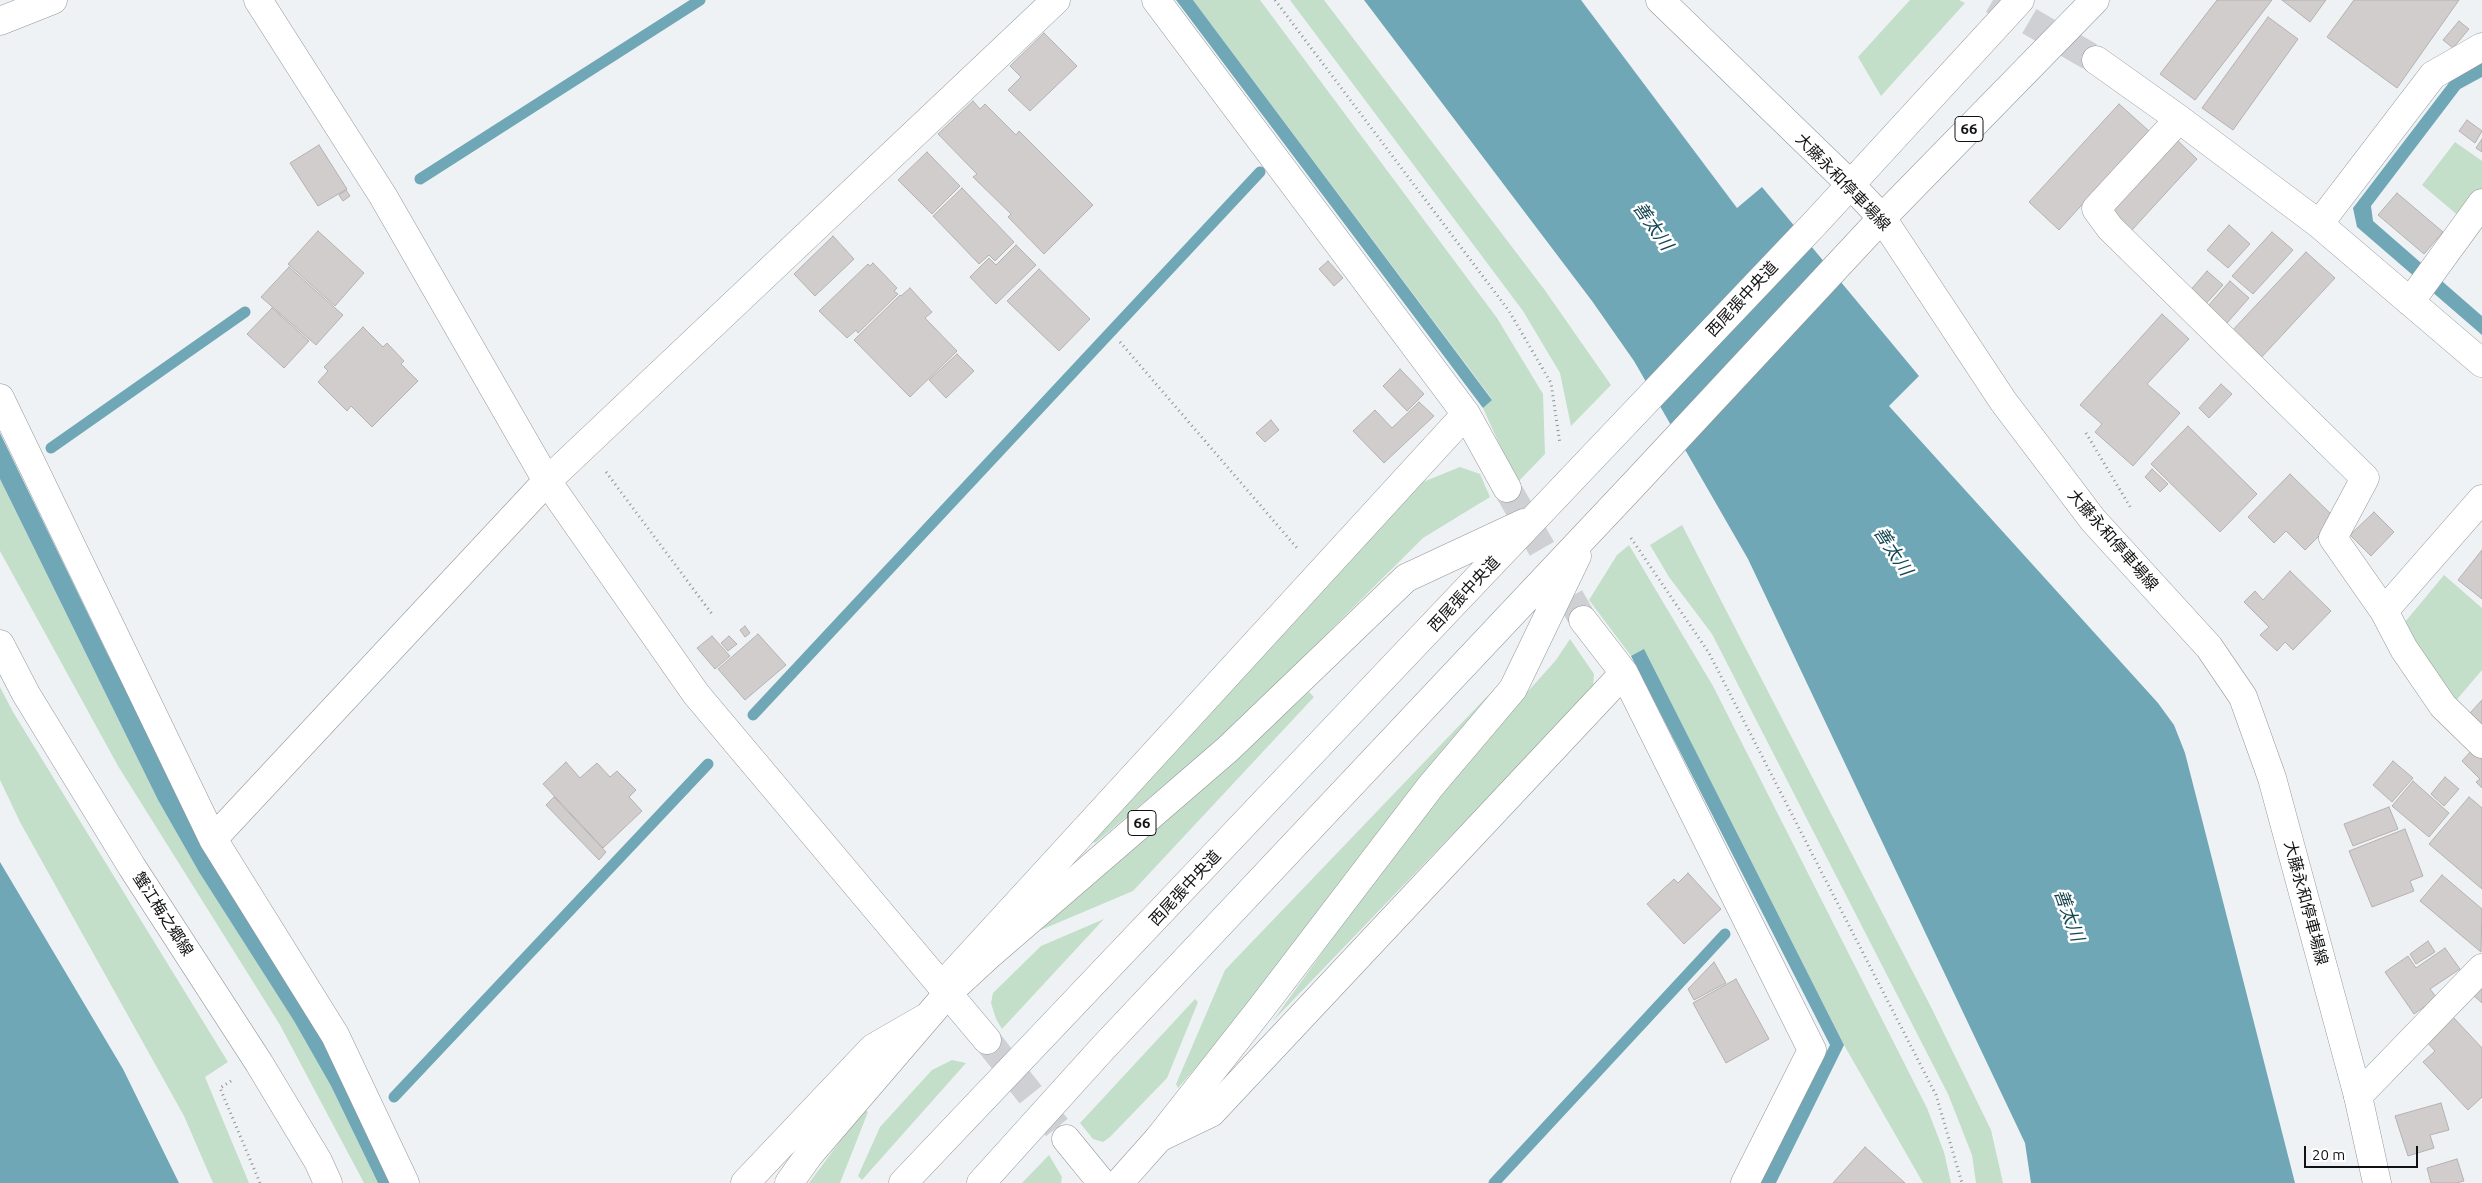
<!DOCTYPE html>
<meta charset="utf-8">
<style>
body{margin:0}
#map{position:relative;width:2482px;height:1183px;overflow:hidden;background:#eff2f5;font-family:Ubuntu,sans-serif}
canvas{display:block}
.scale{position:absolute;left:2304px;top:1146px;width:114px;height:22px;box-sizing:border-box;border:2px solid #111213;border-top:0;padding-left:6px;font-size:15px;line-height:18px;white-space:nowrap;color:#111213;-webkit-text-stroke:4px #fff;paint-order:stroke}
</style>
<div id="map">
<canvas width="2482" height="1183"></canvas>
<div class="scale">20 m</div>
</div>
<script>
const ctx = document.querySelector('canvas').getContext('2d');
ctx.lineJoin = 'round';
function paint(path, color) { ctx.fillStyle = color; ctx.fill(path, 'evenodd'); }
const poly = rows => new Path2D(rows.map(r => 'M' + r).join(''));
function stroke(path, color, width, dash) { ctx.strokeStyle = color; ctx.lineWidth = width; ctx.lineCap = dash ? 'butt' : 'round'; ctx.setLineDash(dash || []); ctx.stroke(path); }
function label(font, color, halo, rows, align = 'center') {
  ctx.font = font + ' Ubuntu,"Noto Sans JP",sans-serif'; ctx.lineWidth = 5; ctx.setLineDash([]); ctx.textBaseline = 'middle'; ctx.strokeStyle = halo; ctx.fillStyle = color; for (const [text, x, y, turn = 0] of rows) {
    ctx.save(); ctx.translate(x, y); ctx.rotate((+turn || 0) * Math.PI / 180); ctx.textAlign = isNaN(turn) ? turn : align; if (halo) ctx.strokeText(text, 0, 0); ctx.fillText(text, 0, 0); ctx.restore();
  }
}
const green = poly([
 [1193,0,1260,0,1497,318,1543,394,1545,454,1517,483,1483,408,1492,399],
 [1290,0,1324,0,1544,289,1611,385,1571,426,1560,373,1523,311],
 [1910,0,1959,0,1965,3,1881,96,1858,57],
 [2455,142,2482,161,2482,190,2461,218,2422,185],
 [1460,467,1480,474,1490,497,1423,538,1230,730,1095,843,1090,840,1418,484],
 [0,479,158,800,199,872,294,1021,331,1086,378,1183,364,1183,280,1025,118,766,0,551],
 [1682,525,1932,1009,1991,1130,2003,1183,1976,1183,1972,1155,1948,1094,1712,634,1669,577,1650,545],
 [1629,545,1713,686,1927,1108,1944,1152,1951,1183,1923,1183,1844,1045,1644,650,1631,656,1589,600,1617,555],
 [2444,575,2482,608,2482,670,2453,704,2400,628],
 [1570,639,1594,674,1593,688,1272,1022,1439,791,1556,660],
 [1499,684,1242,1015,1178,1088,1176,1084,1225,970],
 [0,687,13,712,228,1062,205,1077,249,1183,213,1183,184,1116,20,822,0,780],
 [1309,692,1314,697,1133,891,1036,932],
 [1104,919,1002,1029,996,1019,991,1003,993,993,1041,946],
 [1195,999,1198,1002,1167,1078,1110,1137,1103,1142,1093,1139,1080,1123],
 [952,1060,966,1063,862,1180,858,1176,880,1127,932,1070],
 [864,1109,868,1112,840,1183,809,1183],
 [1049,1155,1062,1177,1061,1183,1022,1183]
]);
const water = poly([
 [1176,0,1193,0,1492,400,1483,408],
 [1364,0,1581,0,1737,208,1762,187,1919,376,1889,406,2158,703,2174,725,2185,753,2295,1183,2031,1183,2025,1143,1748,559,1634,361,1592,301],
 [2482,60,2482,77,2460,89,2371,206,2373,221,2482,316,2482,335,2357,227,2353,208,2451,80],
 [0,433,107,653,214,862,277,959,342,1076,394,1183,378,1183,331,1086,294,1021,199,872,158,800,0,479],
 [1644,649,1844,1045,1776,1183,1759,1183,1830,1045,1631,656],
 [0,862,123,1069,179,1183,0,1183]
]);
const stream = poly([
 [420,179,700,0],
 [51,448,245,312],
 [753,715,1260,172],
 [394,1097,708,764],
 [1494,1183,1725,934]
]);
const building = poly([
 [2217,0,2272,0,2195,100,2160,74,2217,0],
 [2282,0,2326,0,2310,22,2282,0],
 [2354,0,2459,0,2397,88,2327,37,2354,0],
 [2268,17,2298,39,2233,130,2202,108,2268,17],
 [2459,21,2469,29,2453,48,2443,40,2459,21],
 [1044,33,1077,66,1030,111,1008,90,1021,77,1010,66,1044,33],
 [973,101,980,109,985,104,1016,135,1019,131,1093,205,1044,254,1008,217,1011,214,973,177,977,174,938,134,973,101],
 [2119,104,2149,131,2059,230,2029,202,2119,104],
 [2467,120,2482,131,2475,143,2459,131,2467,120],
 [2482,139,2482,152,2476,148,2482,139],
 [2177,140,2197,159,2132,230,2112,211,2177,140],
 [319,145,347,189,318,206,290,163,319,145],
 [927,152,960,186,932,214,898,180,927,152],
 [962,188,1014,242,995,261,989,255,979,264,933,216,962,188],
 [346,190,350,196,343,201,339,195,346,190],
 [2397,193,2443,232,2424,254,2378,215,2397,193],
 [2229,225,2250,244,2228,268,2207,250,2229,225],
 [318,231,364,273,335,306,288,264,318,231],
 [2272,232,2293,250,2253,294,2232,276,2272,232],
 [833,236,854,259,815,296,794,274,833,236],
 [1016,245,1036,265,996,304,970,277,989,258,996,265,1016,245],
 [2306,252,2335,278,2259,360,2230,333,2306,252],
 [1328,261,1343,278,1334,286,1319,269,1328,261],
 [873,263,897,288,894,291,898,294,858,333,856,330,847,338,819,311,868,264,870,266,873,263],
 [289,267,343,315,316,345,261,297,289,267],
 [1039,269,1090,319,1059,351,1007,301,1039,269],
 [2207,271,2223,285,2203,307,2188,293,2207,271],
 [2230,281,2249,298,2227,323,2208,306,2230,281],
 [910,288,932,312,925,318,957,351,910,397,854,340,900,295,901,296,910,288],
 [272,308,309,341,284,368,247,334,272,308],
 [2162,314,2189,339,2147,384,2180,413,2133,466,2095,432,2102,424,2080,405,2162,314],
 [363,327,383,347,387,343,404,361,401,364,418,381,372,427,351,406,347,411,318,382,328,371,324,367,363,327],
 [957,354,974,371,946,398,929,380,957,354],
 [1400,369,1424,394,1407,411,1383,386,1400,369],
 [2221,384,2232,394,2209,418,2199,408,2221,384],
 [1419,402,1434,416,1384,463,1353,431,1375,410,1392,428,1419,402],
 [1271,420,1279,430,1265,442,1256,433,1271,420],
 [2188,426,2257,494,2220,532,2151,464,2188,426],
 [2152,469,2168,484,2160,492,2145,477,2152,469],
 [2290,474,2336,519,2305,550,2286,531,2274,543,2248,517,2290,474],
 [2374,512,2394,532,2371,556,2350,535,2374,512],
 [2482,550,2482,599,2458,580,2482,550],
 [2290,571,2331,611,2293,650,2285,642,2277,651,2260,635,2269,627,2244,602,2255,591,2263,600,2290,571],
 [745,626,750,633,745,637,740,630,745,626],
 [758,634,786,665,745,700,718,669,758,634],
 [712,636,730,656,715,669,697,648,712,636],
 [729,636,737,644,728,651,721,643,729,636],
 [2482,700,2482,725,2470,713,2482,700],
 [2472,750,2482,760,2482,788,2476,782,2480,779,2462,761,2472,750],
 [2393,761,2413,778,2392,802,2373,785,2393,761],
 [566,762,580,778,597,763,610,777,617,771,636,790,629,797,642,811,603,848,543,784,566,762],
 [2445,777,2459,789,2444,806,2431,794,2445,777],
 [2413,781,2449,813,2429,837,2392,806,2413,781],
 [554,797,606,852,599,860,546,805,554,797],
 [2469,797,2482,808,2482,889,2429,844,2469,797],
 [2389,807,2398,829,2353,846,2344,824,2389,807],
 [2405,829,2423,876,2410,881,2414,891,2372,907,2349,851,2405,829],
 [1688,873,1721,909,1684,944,1647,904,1674,879,1678,883,1688,873],
 [2442,875,2482,909,2481,952,2420,901,2442,875],
 [2428,941,2435,952,2416,964,2410,954,2428,941],
 [2445,948,2460,969,2430,989,2437,998,2414,1014,2385,972,2408,956,2416,968,2445,948],
 [1714,962,1726,983,1694,1000,1688,989,1714,962],
 [1736,979,1769,1039,1726,1063,1693,1003,1736,979],
 [2482,984,2482,1003,2472,994,2482,984],
 [2453,1017,2482,1048,2482,1097,2468,1110,2423,1062,2435,1051,2427,1042,2453,1017],
 [2441,1103,2449,1130,2430,1135,2434,1148,2408,1156,2395,1116,2441,1103],
 [1865,1147,1905,1183,1833,1183,1865,1147],
 [2457,1159,2464,1181,2456,1183,2431,1183,2427,1168,2457,1159]
]);
const minorTunnel = poly([
 [1993,0,2096,60],
 [1507,488,1583,620],
 [987,1040,1066,1139]
]);
const path = poly([
 [1275,0,1509,311,1551,383,1560,444],
 [1120,342,1297,548],
 [2086,433,2132,510],
 [606,472,712,614],
 [1631,538,1709,653,1936,1095,1962,1183],
 [231,1081,220,1088,260,1183]
]);
const minor = poly([
 [258,0,383,196,547,481,696,694,987,1040],
 [0,21,53,0],
 [2096,60,2179,119,2319,224,2482,363],
 [2179,119,2096,209,2110,228,2365,478,2333,538,2384,611,2404,649,2443,706,2482,744],
 [2319,224,2433,75,2482,47],
 [2410,302,2482,203],
 [0,398,213,839,335,1035,405,1183],
 [1466,414,1507,488],
 [2384,611,2482,499],
 [1583,620,1624,673,1812,1050,1745,1183],
 [213,839,547,481,1056,0],
 [950,977,1466,414,1156,0],
 [2358,1096,2482,968],
 [1159,1138,1211,1113,1624,673],
 [1066,1139,1102,1183],
 [745,1183,873,1048,925,1018]
]);
const major = poly([
 [1660,0,1850,184,1882,218,2003,401,2093,520,2209,647,2243,697,2272,778,2358,1096,2377,1183],
 [0,644,26,694,132,867,259,1063,318,1161,328,1183],
 [789,1183,809,1155,948,993,988,956,1228,749,1406,578,1524,523],
 [903,1183,1818,220,2020,0],
 [981,1183,1102,1049,1636,482,1882,218,2095,0],
 [1119,1183,1159,1138,1262,1007,1430,787,1513,689,1577,556]
]);
const shields = [
 [1969,129,28],
 [1142,823,28]
];
const shieldNames = [
 ["66",1969,129],
 ["66",1142,823]
];
const streetNames = [
 ["大藤永和停車場線",1843,182,46],
 ["西尾張中央道",1742,299,-47],
 ["大藤永和停車場線",2113,540,49],
 ["西尾張中央道",1464,594,-47],
 ["西尾張中央道",1185,888,-47],
 ["大藤永和停車場線",2306,903,75],
 ["蟹江梅之郷線",163,914,57]
];
const waterNames = [
 ["善太川",1653,226,55],
 ["善太川",1893,551,57],
 ["善太川",2069,915,70]
];
paint(green, '#c3dfc9');
paint(water, '#6fa7b7');
stroke(stream, '#6fa7b7', 11);
paint(building, '#d1cdcc');
stroke(building, '#b5b1b0', 1);
stroke(minorTunnel, '#ced0d3', 28, [28, 14]);
stroke(minor, '#939698', 29);
stroke(major, '#939698', 29);
stroke(path, '#8f9193', 3, [1, 4]);
stroke(minor, '#fff', 28);
stroke(major, '#fff', 28);
for (const [x, y, w] of shields) { const box = new Path2D(); box.roundRect(x - w / 2, y - 12.5, w, 25, 4); ctx.fillStyle = '#fff'; ctx.fill(box); stroke(box, '#111213', 1); }
label('bold 15px', '#111213', null, shieldNames);
label('16px', '#111213', '#fff', streetNames);
label('italic 18px', '#144652', '#fff', waterNames);
</script>
